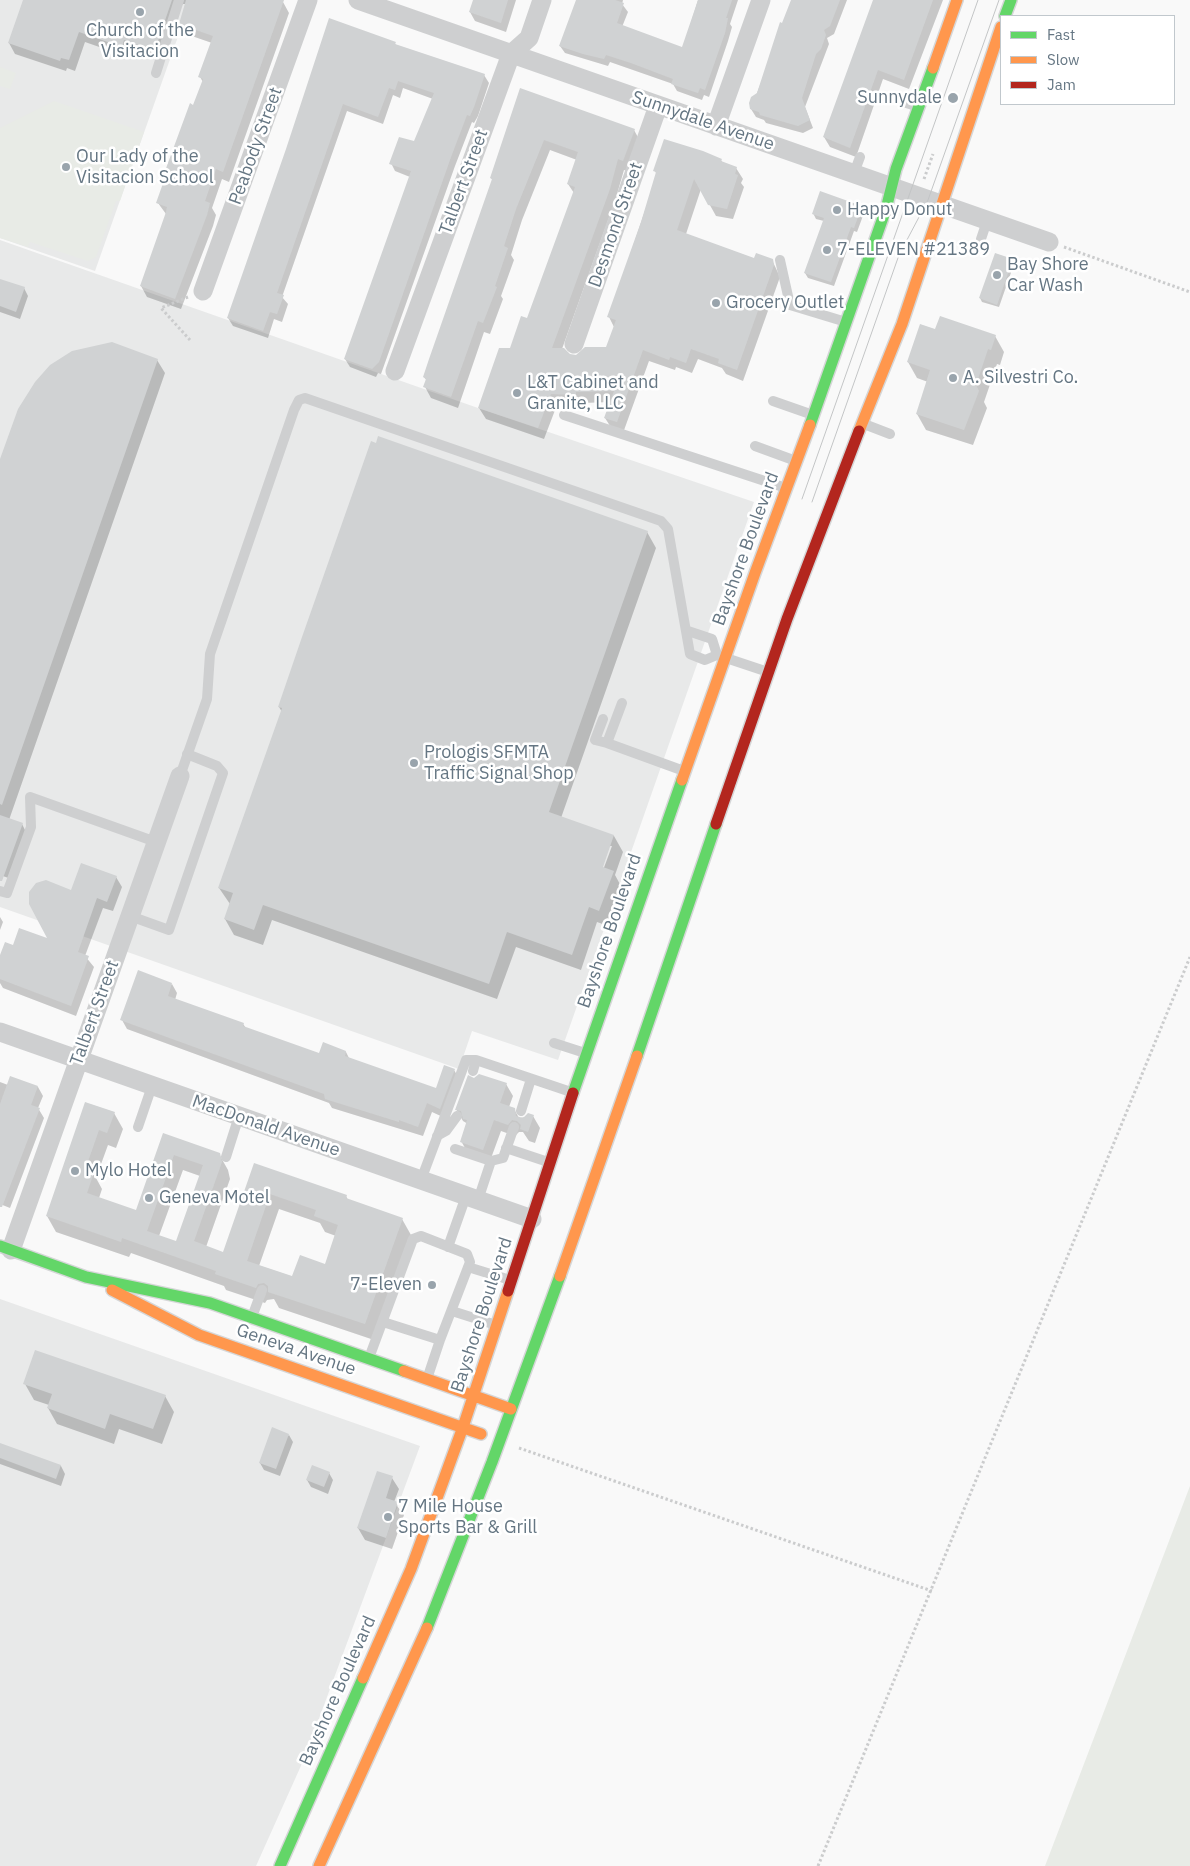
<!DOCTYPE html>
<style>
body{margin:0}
#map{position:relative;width:1190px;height:1866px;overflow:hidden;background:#f9f9f9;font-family:"IBM Plex Sans",sans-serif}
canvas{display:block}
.legend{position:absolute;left:1000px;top:15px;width:175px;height:90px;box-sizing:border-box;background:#fff;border:1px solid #c1c8cd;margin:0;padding:6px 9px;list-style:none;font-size:15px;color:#657683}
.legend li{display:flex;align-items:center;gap:10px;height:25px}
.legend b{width:25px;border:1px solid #c1c8cd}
</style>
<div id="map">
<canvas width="1190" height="1866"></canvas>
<ul class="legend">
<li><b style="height:6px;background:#63d668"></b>Fast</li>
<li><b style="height:6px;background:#ff974d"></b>Slow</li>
<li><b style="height:6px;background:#b3261e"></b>Jam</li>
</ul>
</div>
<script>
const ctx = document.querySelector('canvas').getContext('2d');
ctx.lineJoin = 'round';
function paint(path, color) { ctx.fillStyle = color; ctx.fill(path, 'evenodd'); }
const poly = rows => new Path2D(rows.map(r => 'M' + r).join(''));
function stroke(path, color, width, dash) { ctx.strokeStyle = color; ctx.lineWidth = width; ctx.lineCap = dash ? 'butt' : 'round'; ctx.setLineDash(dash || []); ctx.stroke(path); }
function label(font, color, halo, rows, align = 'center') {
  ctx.font = font + ' "IBM Plex Sans",sans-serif'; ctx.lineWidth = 5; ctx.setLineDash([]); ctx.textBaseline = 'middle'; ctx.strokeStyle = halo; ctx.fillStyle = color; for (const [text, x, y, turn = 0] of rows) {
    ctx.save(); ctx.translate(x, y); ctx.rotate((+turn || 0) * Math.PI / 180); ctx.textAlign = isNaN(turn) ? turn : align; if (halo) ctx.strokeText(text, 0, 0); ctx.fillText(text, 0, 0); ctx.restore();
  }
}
const built = poly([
 [0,0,191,0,95,271,0,238],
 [0,240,478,408,754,502,558,1060,472,1031,459,1069,0,907],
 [0,1299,420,1446,304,1759,256,1866,0,1866]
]);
const green = poly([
 [0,67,16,73,10,89,0,86],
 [54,101,144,132,120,201,116,201,96,257,88,261,30,242,28,247,0,238,0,128],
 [1190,1486,1190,1866,1045,1866]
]);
const shadow = poly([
 [24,0,276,0,283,2,289,13,229,182,222,179,212,208,216,215,213,226,181,309,147,297,141,286,166,214,158,203,203,82,200,77,212,43,186,34,180,23,186,4,183,4,178,9,158,60,130,50,128,57,85,42,75,71,67,68,66,71,15,54,9,43],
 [474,0,516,0,506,32,475,21,470,12],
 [577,0,623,0,622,4,628,12,622,27,683,48,698,0,738,0,730,24,732,27,728,41,709,97,704,95,702,100,677,91,673,84,610,62,608,66,565,53,560,46],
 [792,0,847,0,834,34,827,38,829,44,805,107,813,128,803,133,766,123,764,120,756,117,751,109],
 [874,0,943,0,909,89,883,79,856,157,830,147,824,137],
 [395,43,396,46,484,75,489,83,478,116,474,123,472,122,455,166,381,374,378,373,376,377,350,367,345,359,410,177,395,171,391,163,415,142,433,99,403,88,400,98,393,95,383,124,347,111,282,297,288,304,282,322,274,319,268,338,233,326,228,318,287,149],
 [521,90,634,130,640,141,629,172,624,170,615,201,562,349,569,356,576,356,607,349,614,327,609,317,657,175,655,171,721,160,723,163,736,168,743,179,741,183,744,187,733,219,716,216,701,189,686,234,755,259,772,260,780,277,743,381,726,374,722,368,698,359,692,373,676,367,675,370,649,361,623,433,612,429,605,418,611,402,582,403,582,406,557,405,544,439,486,419,479,408,528,320,574,193,568,184,577,160,550,150,522,220,511,255,514,260,501,296,503,299,490,334,484,332,458,408,431,398,425,387,427,381,424,377,493,181,491,178],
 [861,208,864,213,857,232,854,231,834,286,808,278,805,273,824,221,816,219,813,213],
 [1012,260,1014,264,999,307,982,302,980,298],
 [0,280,24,288,28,296,20,319,0,312],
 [936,331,995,336,1004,352,1000,365,997,364,984,402,987,408,973,445,926,430,917,414,928,382,917,378,908,362],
 [157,360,165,373,9,820,22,824,29,838,14,880,0,875,0,463],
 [647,532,656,548,561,818,614,836,623,852,615,875,622,888,608,926,597,922,581,970,516,947,497,999,272,920,263,945,234,935,225,919,230,904,219,888,282,712,279,707],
 [609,846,612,846,602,873,600,873],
 [116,877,122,887,113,911,103,908,85,956,94,967,76,1016,3,988,0,983,0,958,14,947,49,940,72,892],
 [0,917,3,922,0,930],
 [172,984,177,993,175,1000,243,1024,246,1028,320,1054,346,1052,349,1058,437,1090,454,1070,460,1080,445,1118,432,1112,423,1136,332,1108,329,1103,127,1029,122,1020],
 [474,1079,506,1084,513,1096,509,1107,514,1109,519,1118,533,1116,540,1128,535,1143,529,1141,523,1132,519,1132,515,1136,501,1131,490,1161,468,1153,461,1141,468,1124,463,1121,456,1109],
 [0,1082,8,1085,38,1087,43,1096,38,1108,44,1118,10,1208,0,1204],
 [86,1103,114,1113,123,1129,116,1148,108,1145,96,1178,102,1189,99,1198,137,1212,164,1135,219,1154,228,1170,230,1179,206,1247,224,1253,255,1165,346,1196,348,1200,402,1219,411,1235,374,1340,279,1308,274,1299,267,1300,265,1303,226,1290,224,1286,131,1253,129,1257,56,1232,47,1216],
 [183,1170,200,1176,177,1242,159,1236],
 [279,1209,320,1223,325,1232,336,1236,326,1265,293,1278,259,1266],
 [25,1384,165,1396,174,1412,162,1444,119,1429,114,1444,57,1424,48,1408,49,1405,34,1400],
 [289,1435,293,1442,280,1476,264,1470,260,1463],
 [0,1444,61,1466,65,1474,61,1486,0,1464],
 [329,1473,333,1480,328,1494,311,1487,307,1480],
 [392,1478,399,1489,394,1502,404,1515,392,1549,365,1540,358,1528]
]);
const building = poly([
 [23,0,172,0,158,41,156,40,152,50,124,40,122,47,79,32,69,60,61,58,60,61,8,43],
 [186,0,284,0,223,172,216,169,205,201,210,203,207,215,175,299,140,286,166,212,167,207,156,203,167,172,165,171,190,103,193,105,203,79,198,77,213,36,179,24],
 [473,0,508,0,501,23,469,12],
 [576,0,615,0,624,3,617,23,682,47,698,0,732,0,726,18,728,18,725,33,705,90,700,88,698,93,671,84,673,79,631,63,606,55,604,59,583,54,559,46],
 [791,0,840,0,830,26,824,30,826,35,821,49,816,54,802,98,810,120,798,126,760,115,759,112,750,109,749,103,751,97,757,93,780,22,782,23],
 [873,0,933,0,904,80,878,70,850,148,823,137],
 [329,18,396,42,395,44,485,74,474,107,470,116,467,115,451,157,379,362,372,369,344,359,411,171,389,164,399,137,414,141,434,93,398,81,395,90,389,88,378,117,343,104,277,293,284,295,277,314,270,312,263,331,227,318,286,149],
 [520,88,635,129,623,161,618,159,610,189,552,348,564,348,570,354,576,355,585,347,606,347,616,320,607,317,641,222,656,172,653,171,664,139,703,151,722,159,721,161,737,167,735,174,738,175,727,209,708,205,694,179,677,230,754,258,756,253,773,259,774,265,737,370,718,363,719,359,691,349,686,363,670,357,669,360,643,350,617,422,604,418,614,391,576,392,576,395,551,394,538,428,478,408,499,348,510,348,521,316,527,318,575,187,567,184,578,152,544,140,516,209,504,246,508,248,495,286,497,287,483,323,478,321,451,397,423,387,426,379,423,377,429,359,492,179,490,178],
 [820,191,862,206,854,228,851,227,831,282,804,273,824,218,812,214],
 [995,253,1013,259,997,305,979,298],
 [0,279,25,287,16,312,0,306],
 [940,316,996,335,991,350,988,349,976,385,979,391,964,430,916,414,930,370,907,362,920,324,935,329],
 [112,342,158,359,2,805,0,804,0,459,18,409,35,382,50,365,72,351],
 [378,436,648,531,549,812,614,835,603,867,614,871,599,911,589,907,572,955,507,932,489,984,263,905,254,930,224,919,233,893,218,888,282,708,278,707,302,637,371,441,376,443],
 [0,815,23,823,2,881,0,881],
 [81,863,117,876,107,902,97,898,78,952,89,956,71,1006,0,979,0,955,5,942,13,945,19,928,47,938,29,904,29,892,36,883,46,880,71,890],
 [138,970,172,983,168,996,244,1023,243,1026,319,1053,323,1042,346,1051,345,1056,436,1088,444,1065,455,1069,440,1109,427,1103,418,1127,399,1120,399,1122,325,1099,324,1094,120,1020],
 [479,1074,507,1083,500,1103,515,1108,516,1116,523,1118,528,1113,534,1115,528,1132,520,1129,521,1125,517,1121,512,1120,508,1125,494,1120,483,1150,460,1142,467,1120,463,1119,461,1111,455,1110,468,1075,474,1078],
 [10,1076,38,1086,31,1105,40,1108,2,1207,0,1207,0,1104],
 [85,1102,115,1112,107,1133,99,1130,85,1170,94,1172,87,1193,136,1210,163,1133,220,1153,222,1162,194,1241,223,1252,254,1163,347,1195,346,1198,403,1218,365,1324,268,1292,268,1286,264,1283,258,1284,256,1288,215,1274,216,1271,122,1238,121,1242,46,1216],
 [174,1155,203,1165,176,1241,147,1231],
 [270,1194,316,1210,314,1216,338,1225,325,1264,300,1255,292,1276,247,1261],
 [35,1350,166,1395,153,1429,110,1414,105,1429,47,1408,52,1394,23,1384],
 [272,1427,289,1434,276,1469,259,1463],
 [0,1443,61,1465,56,1479,0,1458],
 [312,1465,330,1472,324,1487,306,1480],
 [377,1471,393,1476,386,1498,398,1502,386,1538,357,1528]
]);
const path = poly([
 [924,179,933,154],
 [1064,247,1190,292],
 [188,297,161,308,190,340],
 [519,1448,932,1591],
 [818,1866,1190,957]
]);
const lane = poly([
 [156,73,179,0],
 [900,101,919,107],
 [854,173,860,157],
 [981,239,987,221],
 [780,260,790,305,846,322],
 [773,401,813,415],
 [564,415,786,488],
 [864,424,890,434],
 [755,446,796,461],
 [688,631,712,639,717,655],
 [622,703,607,743,684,771],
 [603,719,595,740,607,743],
 [180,776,207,699,210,654,294,410,299,400,305,398,661,521,668,529,690,654,705,660,717,655,768,672],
 [0,891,7,893,31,827,30,797,156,842],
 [130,916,169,930,223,773,217,766,187,754],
 [554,1043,585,1053],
 [473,1071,476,1060],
 [521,1111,531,1079],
 [138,1127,152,1086],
 [437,1136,446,1131,457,1116],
 [506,1148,548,1162],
 [455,1149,491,1161,503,1158,514,1127],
 [226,1157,239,1116],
 [421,1180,466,1060,476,1060,571,1092],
 [478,1200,491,1161],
 [448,1247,466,1196],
 [468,1267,510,1280],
 [452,1311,496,1325],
 [252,1317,262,1290],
 [383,1322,440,1340],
 [369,1358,413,1239,421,1236,467,1254,470,1262,440,1340,427,1379]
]);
const street = poly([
 [358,0,1049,242],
 [716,126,761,0],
 [203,291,308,0],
 [574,344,658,106],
 [395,371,511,54,529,38,542,0],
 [0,1032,532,1219],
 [11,1250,180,776]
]);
const fast = poly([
 [1005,16,1011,0],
 [810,425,886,209,896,169,933,68],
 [637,1056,716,824],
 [573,1093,682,780],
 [0,1246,86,1277,210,1303,404,1371],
 [427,1628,492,1462,560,1276],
 [280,1866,363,1678]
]);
const slow = poly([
 [933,68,957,0],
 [859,431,902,324,1001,27],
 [682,780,755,573,810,425],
 [560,1276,637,1056],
 [112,1290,199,1335,481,1434],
 [404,1371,511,1409],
 [363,1678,411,1569,463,1427,508,1291],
 [319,1866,427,1628]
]);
const jam = poly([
 [716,824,787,619,859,431],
 [508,1291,573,1093]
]);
const tram = poly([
 [802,499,978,0],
 [812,502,899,255,928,200,999,0]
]);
const markers = [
 [140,12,5,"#99a4ac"],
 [953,98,6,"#99a4ac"],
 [66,167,5,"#99a4ac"],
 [837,210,5,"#99a4ac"],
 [827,250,5,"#99a4ac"],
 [997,275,5,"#99a4ac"],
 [716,303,5,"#99a4ac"],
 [953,378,5,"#99a4ac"],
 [517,393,5,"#99a4ac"],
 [414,763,5,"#99a4ac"],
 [75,1171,5,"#99a4ac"],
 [149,1198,5,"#99a4ac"],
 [432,1285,5,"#99a4ac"],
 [388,1517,5,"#99a4ac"]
];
const poiNames = [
 ["Church of the",140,31,"center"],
 ["Visitacion",140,52,"center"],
 ["Sunnydale",942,98,"right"],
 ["Our Lady of the",76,157],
 ["Visitacion School",76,178],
 ["Happy Donut",847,210],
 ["7-ELEVEN #21389",837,250],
 ["Bay Shore",1007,265],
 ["Car Wash",1007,286],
 ["Grocery Outlet",726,303],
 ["A. Silvestri Co.",963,378],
 ["L&T Cabinet and",527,383],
 ["Granite, LLC",527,404],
 ["Prologis SFMTA",424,753],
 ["Traffic Signal Shop",424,774],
 ["Mylo Hotel",85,1171],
 ["Geneva Motel",159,1198],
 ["7-Eleven",422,1285,"right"],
 ["7 Mile House",398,1507],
 ["Sports Bar & Grill",398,1528]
];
const streetNames = [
 ["Sunnydale Avenue",703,121,19],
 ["Peabody Street",256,146,-70],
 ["Talbert Street",464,182,-70],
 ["Desmond Street",616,225,-71],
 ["Bayshore Boulevard",746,549,-70],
 ["Bayshore Boulevard",610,931,-71],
 ["Talbert Street",95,1013,-70],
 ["MacDonald Avenue",266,1126,19],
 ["Bayshore Boulevard",482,1315,-72],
 ["Geneva Avenue",296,1350,19],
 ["Bayshore Boulevard",338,1691,-66]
];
paint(built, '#e8e9e9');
paint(green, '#e8ebe6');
paint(shadow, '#0003');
paint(building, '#d0d2d3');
stroke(fast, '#d5d6d7', 14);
stroke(slow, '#d5d6d7', 14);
stroke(jam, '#d5d6d7', 14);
stroke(path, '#cbcccd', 3, [2.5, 2.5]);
stroke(lane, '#cecfd0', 10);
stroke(street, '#cecfd0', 19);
stroke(fast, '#63d668', 11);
stroke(slow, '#ff974d', 11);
stroke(jam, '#b3261e', 11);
stroke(tram, '#c3c5c6', 1);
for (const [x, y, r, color] of markers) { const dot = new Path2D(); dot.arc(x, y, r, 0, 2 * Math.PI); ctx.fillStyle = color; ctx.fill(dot); stroke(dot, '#fff', 2); }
label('18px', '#657683', '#fff', poiNames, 'left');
label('18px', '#657683', '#fff', streetNames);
</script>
